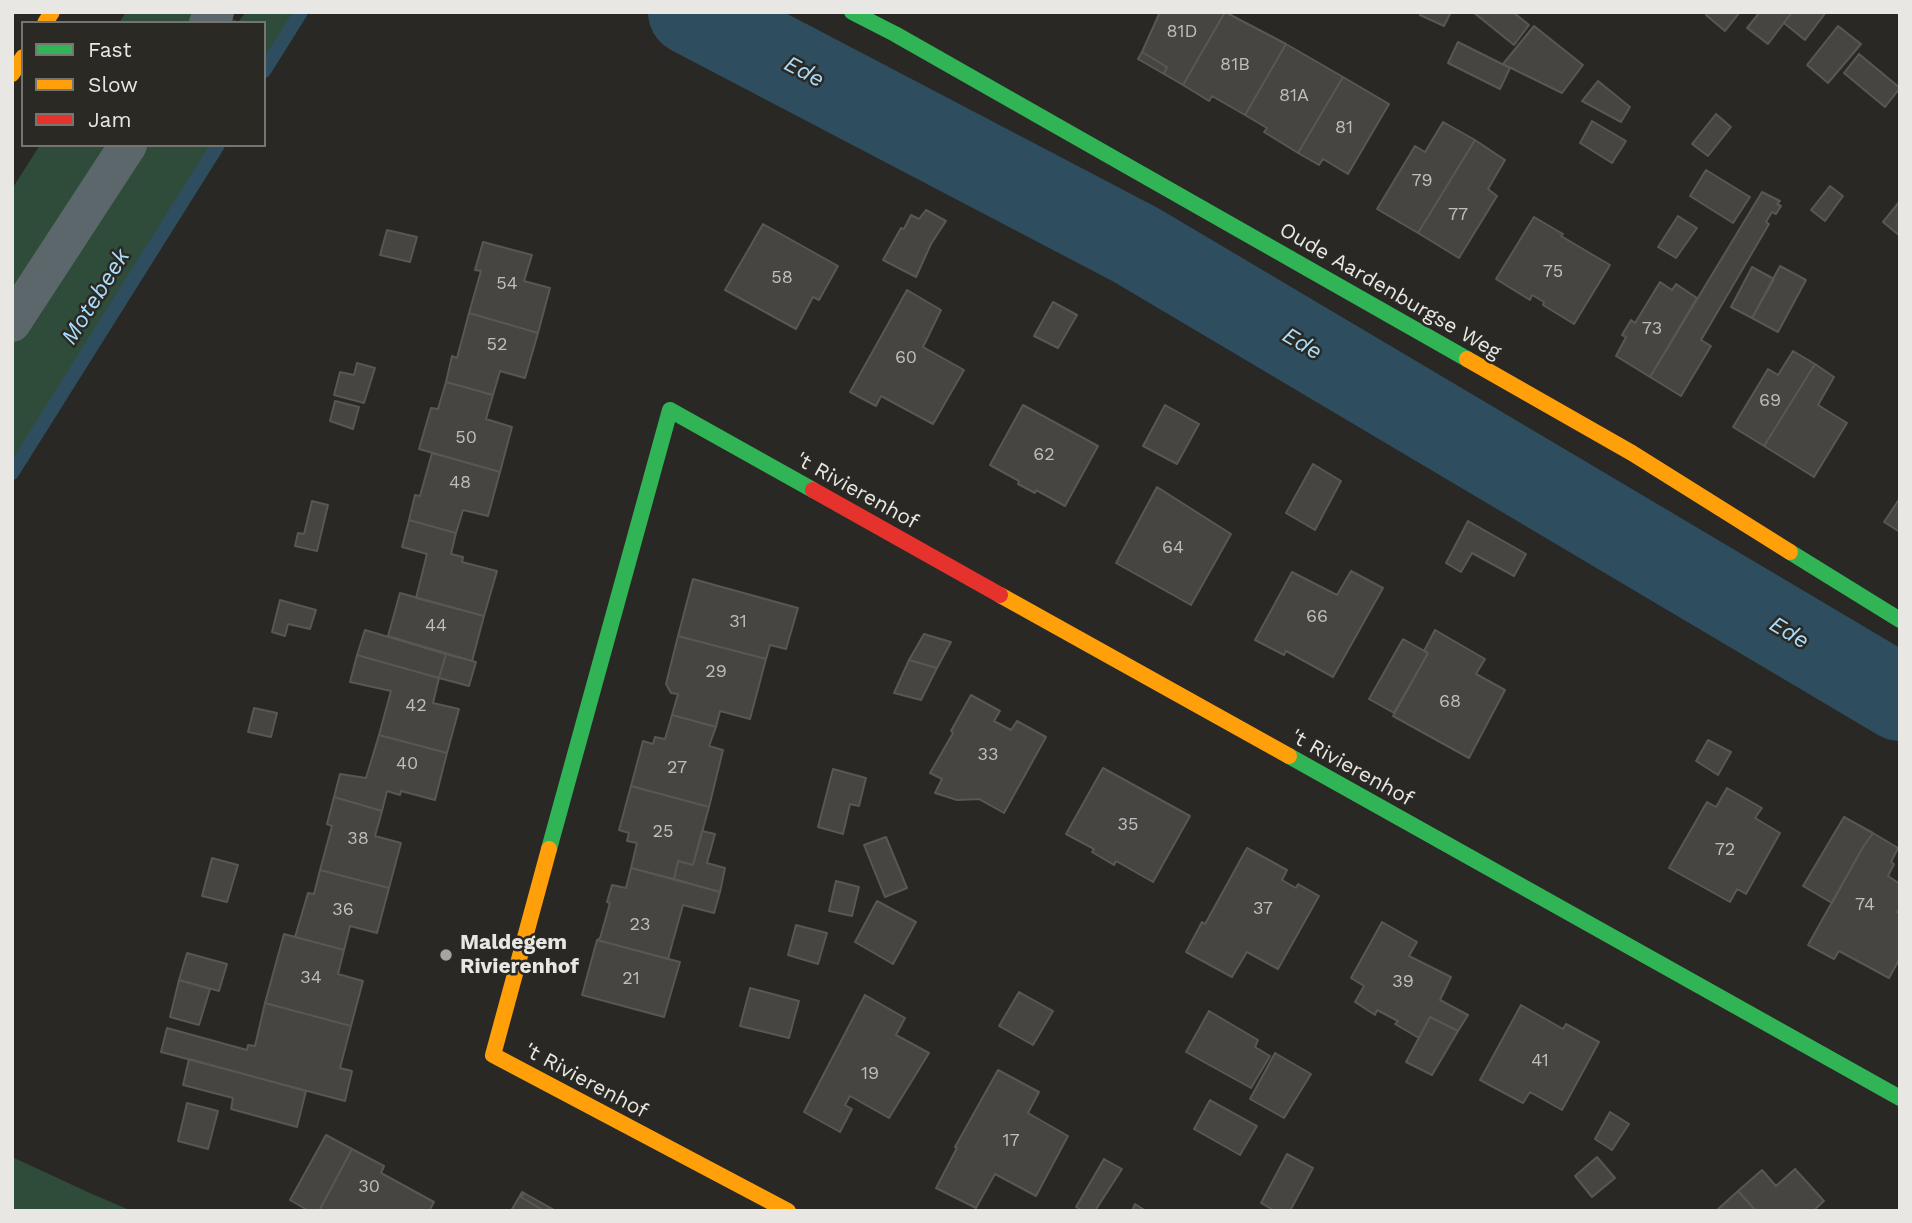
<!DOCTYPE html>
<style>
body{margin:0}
#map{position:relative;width:1912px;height:1223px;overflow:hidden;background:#292825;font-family:"Work Sans",sans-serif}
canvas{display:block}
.frame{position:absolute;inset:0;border:14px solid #e8e7e4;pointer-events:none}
.legend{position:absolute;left:21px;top:21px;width:245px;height:126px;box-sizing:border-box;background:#2a2924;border:2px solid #767571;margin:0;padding:9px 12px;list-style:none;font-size:21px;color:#e8e7e4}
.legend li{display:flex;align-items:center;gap:14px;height:35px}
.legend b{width:35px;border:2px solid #767571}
</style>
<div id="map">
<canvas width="1912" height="1223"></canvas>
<div class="frame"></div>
<ul class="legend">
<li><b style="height:9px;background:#30b455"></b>Fast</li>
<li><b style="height:9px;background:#ff9f0a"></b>Slow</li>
<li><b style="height:9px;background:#e5322d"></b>Jam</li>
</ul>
</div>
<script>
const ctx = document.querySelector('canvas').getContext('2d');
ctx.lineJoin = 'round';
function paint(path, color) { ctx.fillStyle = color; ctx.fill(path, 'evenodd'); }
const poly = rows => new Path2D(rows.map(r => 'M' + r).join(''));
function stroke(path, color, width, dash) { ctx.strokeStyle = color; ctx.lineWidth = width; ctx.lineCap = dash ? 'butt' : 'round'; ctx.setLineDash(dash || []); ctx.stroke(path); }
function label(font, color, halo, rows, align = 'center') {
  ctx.font = font + ' "Work Sans",sans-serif'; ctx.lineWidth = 5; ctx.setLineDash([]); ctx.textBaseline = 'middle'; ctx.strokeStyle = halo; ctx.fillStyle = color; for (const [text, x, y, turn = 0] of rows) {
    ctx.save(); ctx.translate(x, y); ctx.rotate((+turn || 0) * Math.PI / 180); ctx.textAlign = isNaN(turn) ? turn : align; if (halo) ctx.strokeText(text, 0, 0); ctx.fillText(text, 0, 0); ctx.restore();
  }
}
const green = poly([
 [126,12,222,12,238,22,246,12,301,12,264,71,264,23,119,23],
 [40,145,218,145,12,473,12,189],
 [12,1157,92,1194,132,1211,12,1211]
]);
const stream = poly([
 [264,71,301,12],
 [12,473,218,145]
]);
const river = poly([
 [691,12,1136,245,1900,698]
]);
const building = poly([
 [1160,12,1225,12,1183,85,1164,74,1167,67,1142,52,1160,12],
 [1225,12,1286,44,1245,115,1212,96,1209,101,1183,85,1225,12],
 [1422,12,1451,12,1444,26,1420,15,1422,12],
 [1473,12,1513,12,1529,25,1514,45,1473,12],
 [1708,12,1740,12,1725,31,1706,15,1708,12],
 [1760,12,1792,12,1768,44,1747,28,1760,12],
 [1792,12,1826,12,1805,40,1784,23,1792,12],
 [1534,26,1583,65,1562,93,1503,64,1534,26],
 [1838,26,1861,44,1828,83,1807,65,1838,26],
 [1458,42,1510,68,1500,89,1448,63,1458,42],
 [1286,44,1343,77,1298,153,1264,132,1267,128,1245,115,1286,44],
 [1142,52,1167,67,1164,74,1138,59,1142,52],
 [1859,54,1900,88,1885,107,1844,73,1859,54],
 [1343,77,1389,104,1348,174,1323,159,1319,165,1298,153,1343,77],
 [1598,81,1630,107,1621,122,1582,101,1598,81],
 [1716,114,1731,127,1708,156,1692,144,1716,114],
 [1592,121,1626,141,1612,163,1580,143,1592,121],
 [1443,122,1475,140,1418,233,1377,209,1415,146,1425,152,1443,122],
 [1475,140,1505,160,1488,189,1497,196,1459,258,1418,233,1475,140],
 [1706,170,1750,197,1733,223,1690,196,1706,170],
 [1830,186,1843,196,1825,221,1811,210,1830,186],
 [1762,192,1780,201,1777,204,1781,206,1776,214,1772,212,1766,222,1769,224,1701,340,1711,346,1681,396,1650,377,1762,192],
 [1900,201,1900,236,1883,222,1900,201],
 [926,210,946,221,931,244,916,277,883,260,901,228,904,229,911,215,919,219,926,210],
 [1678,216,1697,228,1676,258,1658,247,1678,216],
 [1534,217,1563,234,1561,236,1610,265,1574,324,1543,305,1544,302,1532,295,1530,300,1496,279,1534,217],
 [763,224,838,266,819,300,813,297,796,329,725,290,763,224],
 [387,230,417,237,410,262,380,255,387,230],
 [483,242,532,255,524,281,550,288,538,333,469,313,481,271,475,270,483,242],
 [1780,266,1806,280,1778,332,1752,318,1780,266],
 [1752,267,1774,279,1752,318,1731,307,1752,267],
 [1660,282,1672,290,1676,284,1697,298,1650,377,1616,356,1626,337,1622,335,1631,320,1635,323,1660,282],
 [907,290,941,310,923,347,964,370,933,424,881,396,876,406,850,392,907,290],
 [1053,302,1077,315,1058,348,1034,336,1053,302],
 [469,313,538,333,525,378,500,371,493,395,446,382,452,356,457,358,469,313],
 [1793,351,1815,364,1764,446,1733,427,1768,369,1778,375,1793,351],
 [357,363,375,368,364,403,334,395,340,372,354,375,357,363],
 [1815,364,1834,377,1818,405,1847,423,1814,477,1764,446,1815,364],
 [446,382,493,395,486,419,512,427,500,472,419,449,431,408,438,409,446,382],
 [335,401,359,407,353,429,330,421,335,401],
 [1023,405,1098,446,1065,506,1036,490,1035,493,1018,484,1019,481,990,465,1023,405],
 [1165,405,1199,424,1177,464,1143,446,1165,405],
 [432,453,500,472,488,516,463,510,456,533,409,520,415,495,420,496,432,453],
 [1313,464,1341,481,1315,530,1286,513,1313,464],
 [1157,487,1231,534,1191,605,1116,563,1157,487],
 [1900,498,1900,532,1884,522,1900,498],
 [312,501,328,505,317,551,295,546,298,533,304,534,312,501],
 [409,520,456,533,451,554,463,557,462,562,497,571,484,616,416,598,427,554,402,547,409,520],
 [1468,521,1526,554,1514,576,1472,553,1461,572,1446,563,1468,521],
 [1351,571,1383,588,1333,677,1286,651,1284,655,1255,640,1292,572,1337,595,1351,571],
 [693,579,798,608,786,649,770,645,766,659,678,636,693,579],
 [400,593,484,616,472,661,388,636,400,593],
 [280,600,316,610,310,629,288,624,285,636,272,632,280,600],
 [365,630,446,654,439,678,357,655,365,630],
 [1435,630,1485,659,1476,674,1505,690,1469,758,1393,716,1428,653,1424,651,1435,630],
 [924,634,951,642,937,668,909,660,924,634],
 [678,636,766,659,750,719,720,711,716,727,672,715,678,694,671,693,666,684,678,636],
 [1403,639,1428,653,1394,713,1369,699,1403,639],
 [446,654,476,662,469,686,439,678,446,654],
 [357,655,439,678,433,703,459,709,447,753,379,735,391,691,350,682,357,655],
 [909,660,937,668,921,700,894,693,909,660],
 [971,695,1000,711,994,721,1011,730,1017,721,1046,737,1004,813,979,799,957,800,935,793,942,779,930,773,953,733,951,731,971,695],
 [254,708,277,713,271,737,248,732,254,708],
 [672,715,716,727,709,746,723,750,709,807,631,786,643,741,653,744,655,737,665,739,672,715],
 [379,735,447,753,435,800,401,791,400,795,387,791,382,811,334,797,340,774,366,778,379,735],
 [1708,740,1731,752,1718,775,1696,761,1708,740],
 [1103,768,1190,816,1153,882,1116,861,1114,865,1092,852,1094,849,1066,834,1103,768],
 [833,769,866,778,859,806,850,804,843,834,818,827,833,769],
 [631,786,709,807,693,865,678,861,674,879,631,868,637,843,627,841,629,833,619,830,631,786],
 [1727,788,1762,808,1755,818,1780,833,1746,894,1737,889,1730,902,1669,868,1707,802,1716,807,1727,788],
 [334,797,382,811,375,836,401,843,389,888,320,870,332,826,327,824,334,797],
 [1844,817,1873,833,1863,847,1832,903,1803,886,1844,817],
 [702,831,715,834,707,863,725,868,720,892,674,879,678,861,693,865,702,831],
 [1873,833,1898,848,1891,862,1894,864,1888,876,1900,884,1900,908,1897,912,1900,914,1900,958,1889,978,1839,951,1834,959,1808,945,1863,847,1873,833],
 [886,837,907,888,885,897,864,845,886,837],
 [1247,848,1287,870,1282,880,1296,888,1298,884,1319,896,1278,969,1247,952,1232,977,1186,952,1202,922,1205,924,1247,848],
 [212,858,238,865,227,902,202,896,212,858],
 [631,868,720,892,714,913,683,905,668,959,597,940,600,938,610,903,607,902,612,885,626,888,631,868],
 [320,870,389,888,377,933,350,926,344,950,295,937,308,893,314,894,320,870],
 [836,881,859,887,852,916,829,911,836,881],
 [877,901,916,922,893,964,855,942,877,901],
 [1382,922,1417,942,1409,956,1451,977,1440,1000,1468,1015,1458,1031,1430,1017,1419,1038,1395,1024,1398,1021,1377,1010,1375,1015,1355,1002,1364,986,1351,978,1382,922],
 [796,925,827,933,818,964,788,955,796,925],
 [284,934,344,950,338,974,363,981,351,1026,265,1003,284,934],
 [597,940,680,962,664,1017,582,995,597,940],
 [187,953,227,964,219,991,179,980,187,953],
 [179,980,210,989,199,1025,170,1017,179,980],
 [750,988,799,1001,789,1038,740,1026,750,988],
 [1019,992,1053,1011,1033,1045,999,1026,1019,992],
 [865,995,905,1018,896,1035,929,1053,889,1118,850,1096,845,1105,852,1109,840,1132,804,1112,865,995],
 [265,1003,351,1026,340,1068,352,1071,345,1101,161,1052,167,1028,247,1050,248,1045,255,1046,265,1003],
 [1521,1005,1563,1029,1566,1024,1599,1042,1562,1110,1530,1092,1523,1103,1480,1080,1521,1005],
 [1209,1011,1258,1040,1255,1047,1270,1056,1251,1088,1186,1052,1209,1011],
 [1430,1017,1458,1031,1432,1075,1406,1062,1430,1017],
 [1275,1053,1311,1074,1284,1118,1250,1099,1275,1053],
 [189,1059,306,1091,297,1127,231,1109,233,1098,183,1085,189,1059],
 [998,1070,1039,1092,1028,1113,1068,1136,1036,1196,995,1174,976,1208,936,1188,957,1148,955,1147,998,1070],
 [1210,1100,1257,1126,1240,1155,1194,1129,1210,1100],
 [187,1103,218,1111,208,1149,178,1141,187,1103],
 [1610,1112,1629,1124,1612,1150,1595,1139,1610,1112],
 [326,1135,352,1149,319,1211,309,1211,290,1200,326,1135],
 [352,1149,384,1166,381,1173,434,1202,429,1211,319,1211,352,1149],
 [1287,1154,1313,1168,1290,1211,1275,1211,1261,1203,1287,1154],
 [1597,1157,1615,1178,1592,1197,1575,1176,1597,1157],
 [1104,1159,1122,1169,1095,1211,1083,1211,1076,1207,1104,1159],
 [1795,1169,1824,1201,1813,1211,1756,1211,1738,1191,1762,1170,1776,1186,1795,1169],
 [1738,1191,1756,1211,1716,1211,1738,1191],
 [522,1192,524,1193,521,1197,544,1211,511,1211,522,1192],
 [524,1193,556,1211,547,1209,544,1211,521,1197,524,1193],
 [1135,1204,1146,1211,1132,1211,1135,1204]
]);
const street = poly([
 [208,23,215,12],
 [12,323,128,145]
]);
const fast = poly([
 [852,12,895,34,1467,359],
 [1790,552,1900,620],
 [1289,756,1900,1098],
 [549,849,670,410,813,490]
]);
const slow = poly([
 [45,23,52,12],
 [12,74,23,57],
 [1467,359,1632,453,1790,552],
 [1000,595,1289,756],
 [549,849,493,1055,788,1211]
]);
const jam = poly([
 [813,490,1000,595]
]);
const markers = [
 [446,955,7,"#a5a4a1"]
];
const numberNames = [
 ["81D",1182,32],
 ["81B",1235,65],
 ["81A",1294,96],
 ["81",1344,128],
 ["79",1422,181],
 ["77",1458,215],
 ["75",1553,272],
 ["58",782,278],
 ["54",507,284],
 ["73",1652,329],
 ["52",497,345],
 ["60",906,358],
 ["69",1770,401],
 ["50",466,438],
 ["62",1044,455],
 ["48",460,483],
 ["64",1173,548],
 ["66",1317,617],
 ["31",738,622],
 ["44",436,626],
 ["29",716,672],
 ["68",1450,702],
 ["42",416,706],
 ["33",988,755],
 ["40",407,764],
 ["27",677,768],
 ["35",1128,825],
 ["25",663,832],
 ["38",358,839],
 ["72",1725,850],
 ["74",1865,905],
 ["37",1263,909],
 ["36",343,910],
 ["23",640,925],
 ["34",311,978],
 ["21",631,979],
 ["39",1403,982],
 ["41",1540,1061],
 ["19",870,1074],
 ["17",1011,1141],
 ["30",369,1187]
];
const streetNames = [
 ["Oude Aardenburgse Weg",1390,291,30],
 ["'t Rivierenhof",857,491,29],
 ["'t Rivierenhof",1352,768,29],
 ["'t Rivierenhof",586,1081,28]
];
const poiNames = [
 ["Maldegem",460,943],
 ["Rivierenhof",460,967]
];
const waterNames = [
 ["Ede",804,72,28],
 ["Motebeek",96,297,-58],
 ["Ede",1302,344,31],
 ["Ede",1789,633,31]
];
paint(green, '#2f4c3b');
stroke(stream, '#2e4e5f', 14);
stroke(river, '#2e4e5f', 86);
paint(building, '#464542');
stroke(building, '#585755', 2);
stroke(street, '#5b676b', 38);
stroke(fast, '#30b455', 16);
stroke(slow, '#ff9f0a', 16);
stroke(jam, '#e5322d', 16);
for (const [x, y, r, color] of markers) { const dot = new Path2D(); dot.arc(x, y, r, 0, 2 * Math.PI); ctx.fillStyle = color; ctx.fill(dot); stroke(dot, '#2a2924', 2.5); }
label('18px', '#c0bebc', null, numberNames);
label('21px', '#e8e7e4', '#2a2924', streetNames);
label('bold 21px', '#e8e7e4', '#2a2924', poiNames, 'left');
label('italic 23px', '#aadcf9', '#2a2924', waterNames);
</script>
